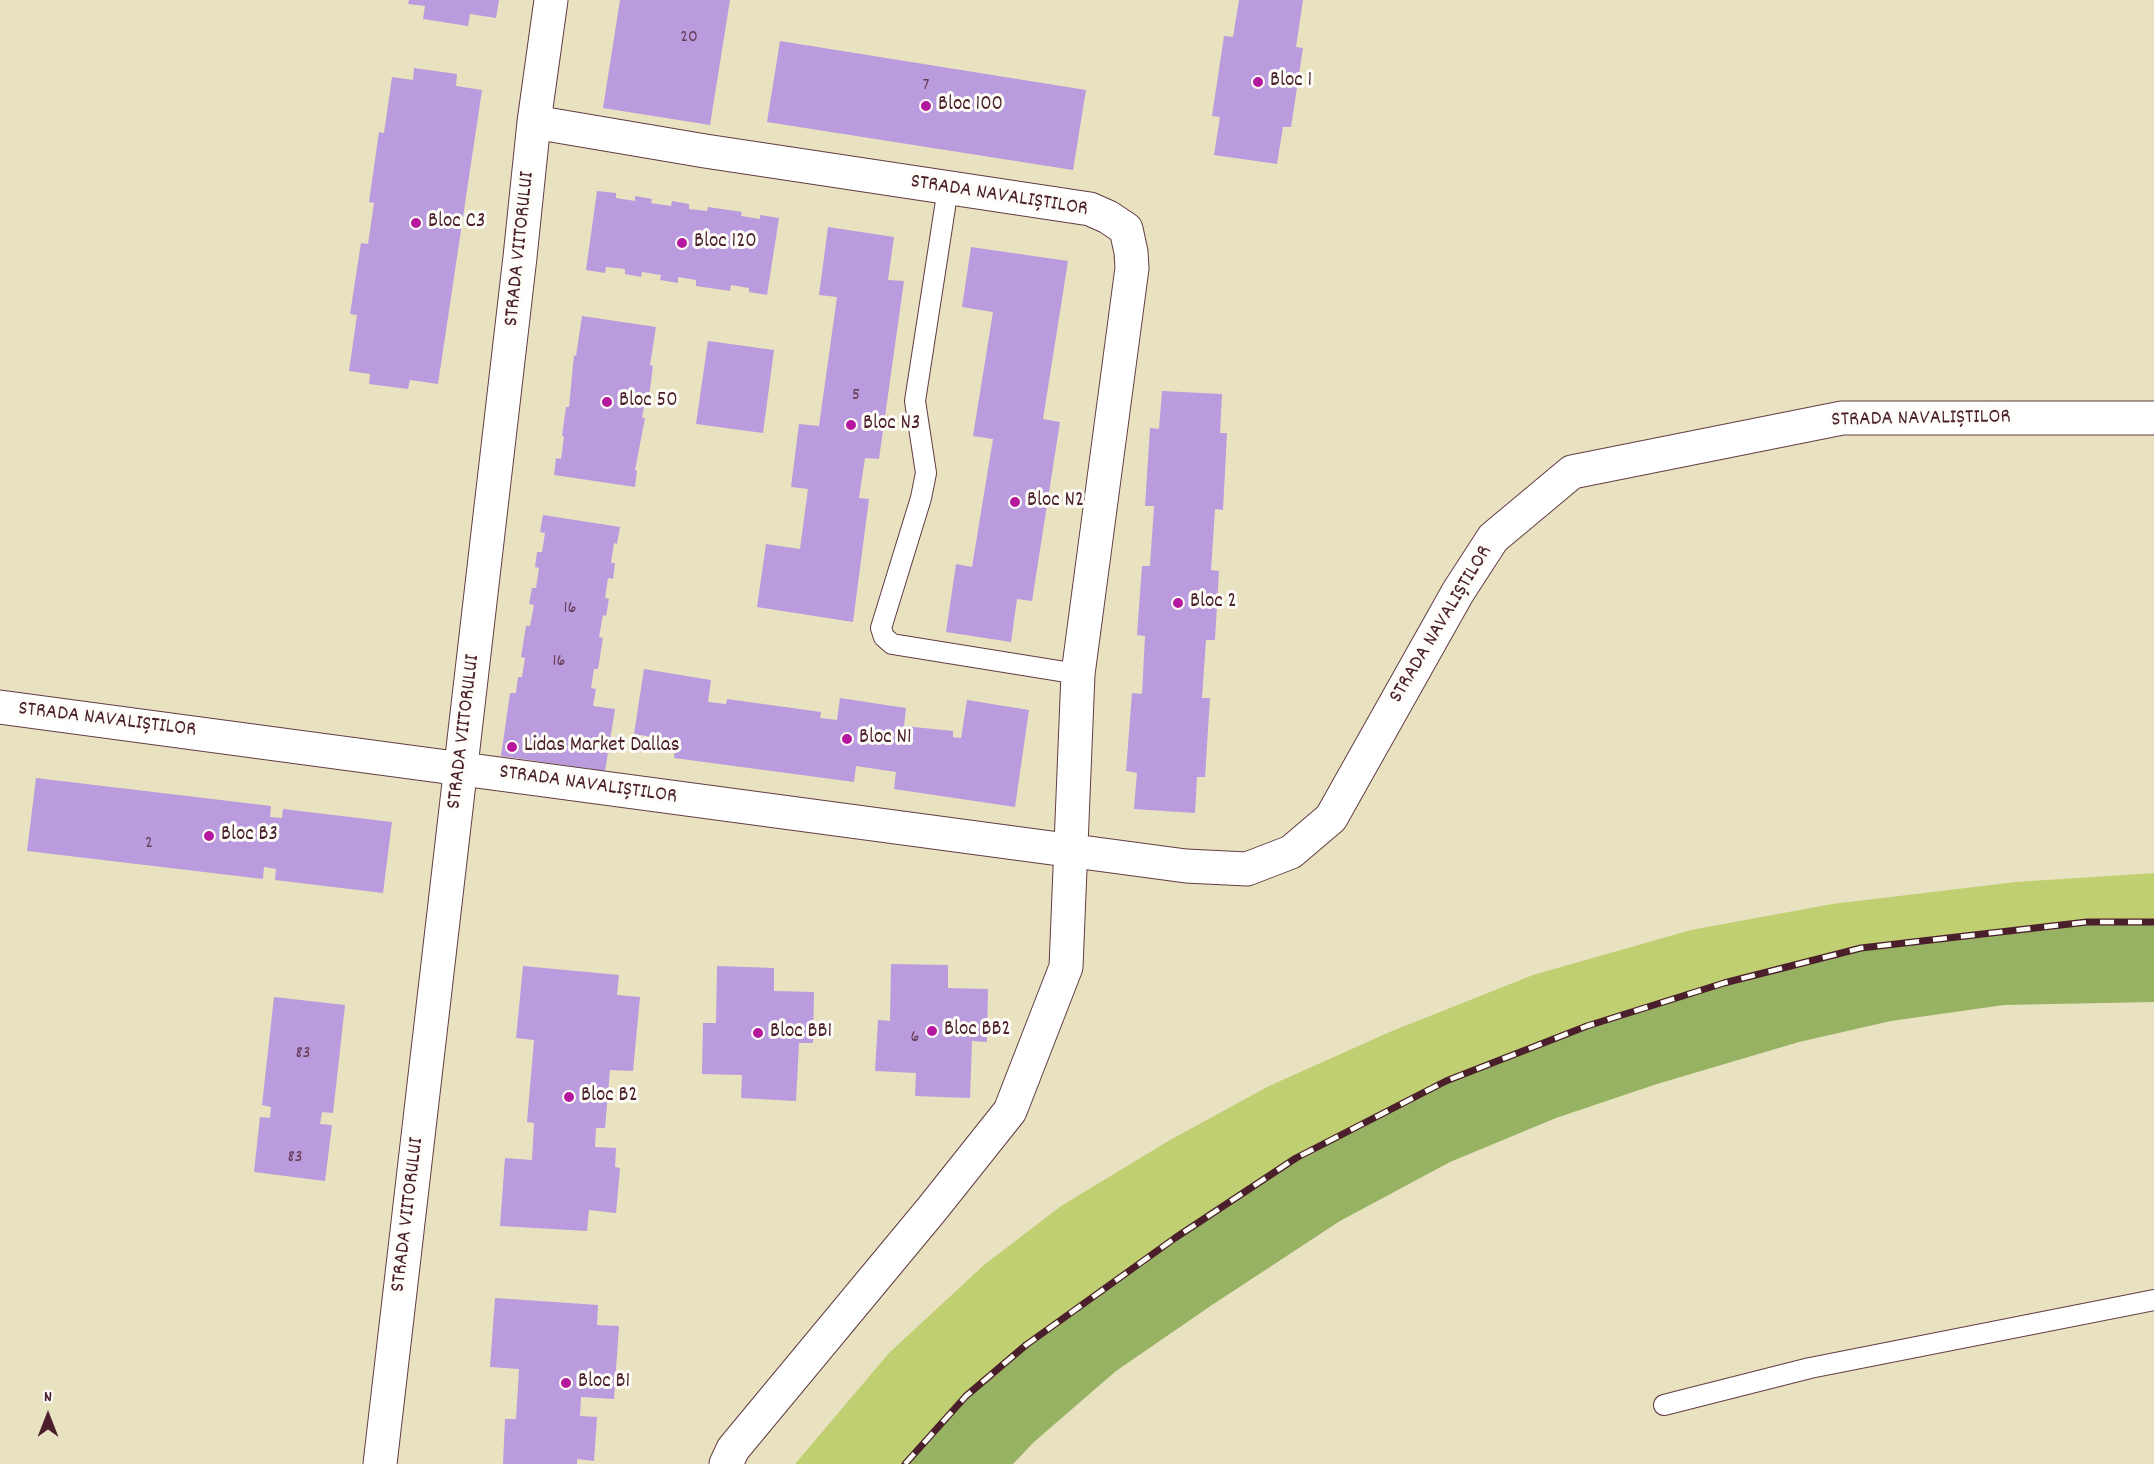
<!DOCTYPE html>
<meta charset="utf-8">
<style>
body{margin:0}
#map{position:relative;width:2154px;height:1464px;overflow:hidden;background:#e8e2c1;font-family:Dekko,sans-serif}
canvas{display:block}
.north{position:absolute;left:18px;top:1386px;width:60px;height:60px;-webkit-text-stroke:4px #fdfcf7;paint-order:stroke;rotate:0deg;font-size:16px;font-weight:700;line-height:24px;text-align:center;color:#4a1f2b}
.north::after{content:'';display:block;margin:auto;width:21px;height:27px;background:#4a1f2b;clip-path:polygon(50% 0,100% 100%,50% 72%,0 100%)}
</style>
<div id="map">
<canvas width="2154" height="1464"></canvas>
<div class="north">N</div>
</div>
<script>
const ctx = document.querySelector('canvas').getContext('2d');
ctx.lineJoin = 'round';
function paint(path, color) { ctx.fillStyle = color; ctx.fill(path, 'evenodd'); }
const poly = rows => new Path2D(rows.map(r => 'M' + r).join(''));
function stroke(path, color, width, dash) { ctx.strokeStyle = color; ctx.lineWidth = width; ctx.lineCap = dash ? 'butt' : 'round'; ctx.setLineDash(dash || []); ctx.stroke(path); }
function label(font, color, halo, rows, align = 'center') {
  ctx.font = font + ' Dekko,sans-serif'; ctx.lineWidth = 6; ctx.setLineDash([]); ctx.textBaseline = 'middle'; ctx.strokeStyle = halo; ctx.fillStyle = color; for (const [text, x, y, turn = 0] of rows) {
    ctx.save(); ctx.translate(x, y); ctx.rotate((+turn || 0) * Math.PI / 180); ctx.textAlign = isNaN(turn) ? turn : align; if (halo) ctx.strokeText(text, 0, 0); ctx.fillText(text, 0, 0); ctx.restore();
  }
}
const green = poly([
 [2154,873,2154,922,2087,922,1296,1158,1175,1238,1026,1345,966,1396,905,1464,795,1464,889,1353,984,1265,1061,1206,1170,1140,1269,1086,1392,1031,1533,975,1691,930,1832,904,2016,882]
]);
const forest = poly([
 [2087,922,2154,922,2154,1002,2004,1005,1891,1021,1799,1042,1657,1084,1556,1118,1450,1162,1340,1221,1212,1305,1116,1371,1034,1442,1013,1464,905,1464,966,1396,1026,1345,1175,1238,1296,1158,1446,1081,1587,1026,1724,983,1861,948]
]);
const building = poly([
 [409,0,499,0,496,18,470,14,468,26,423,19,425,6,408,4],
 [620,0,730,0,710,125,603,108],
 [1239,0,1303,0,1296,47,1303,48,1291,127,1283,127,1277,164,1214,155,1220,117,1212,116,1224,36,1233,37],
 [780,41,1086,90,1073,170,767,122],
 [414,68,457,74,456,86,482,90,438,384,410,380,408,389,369,384,370,374,349,371,357,315,350,314,361,243,368,244,374,203,369,202,379,132,384,133,392,77,413,80],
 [597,191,616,193,616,198,635,201,635,196,652,199,651,203,671,206,672,201,689,204,689,209,707,211,708,207,742,212,741,216,760,219,760,215,779,218,767,295,749,292,749,288,731,285,730,291,696,286,696,280,678,277,678,283,660,280,661,275,642,272,641,277,625,274,625,269,606,267,605,273,586,270],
 [828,227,894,237,888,280,904,281,879,459,865,458,859,498,869,499,853,622,757,607,766,544,800,549,808,489,791,487,799,424,819,426,837,297,819,295],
 [971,247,1068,261,1043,419,1060,422,1032,601,1017,599,1011,642,946,632,956,564,972,567,993,439,973,436,993,312,962,307],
 [582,316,656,327,650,365,653,366,649,397,646,396,642,418,645,418,635,470,637,471,635,487,554,475,556,458,561,459,564,437,562,436,566,407,569,407,574,355,576,356],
 [708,341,774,350,763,433,696,424],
 [1162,391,1222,394,1220,433,1227,433,1223,510,1215,509,1211,570,1219,571,1215,640,1206,640,1202,698,1210,698,1205,777,1197,777,1195,813,1134,809,1137,773,1126,771,1132,693,1142,694,1145,636,1137,635,1142,566,1150,566,1154,506,1145,506,1150,428,1159,429],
 [543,515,620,527,617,544,614,543,611,563,615,563,613,579,608,578,605,598,609,599,606,616,603,615,599,637,603,638,598,669,594,669,591,688,596,689,593,706,615,709,605,771,501,756,510,693,516,693,518,677,522,677,525,658,521,657,526,626,530,626,534,605,529,604,532,588,536,588,539,568,535,567,537,552,542,552,545,533,540,532],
 [644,669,711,680,708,702,726,704,727,699,821,712,820,718,837,720,840,698,906,708,904,726,953,731,953,737,961,738,967,700,1029,710,1015,807,894,789,896,772,856,766,854,782,674,758,676,741,634,734],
 [36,778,271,806,270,817,282,818,283,809,392,822,383,893,275,880,276,869,264,867,263,879,27,851],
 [891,964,948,965,948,988,988,989,987,1042,972,1041,970,1098,915,1096,916,1073,875,1071,878,1020,890,1021],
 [523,966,619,975,617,995,640,997,633,1071,610,1070,605,1128,596,1128,595,1147,616,1148,615,1167,620,1168,616,1213,589,1210,587,1231,500,1226,505,1158,532,1160,534,1123,527,1122,534,1040,516,1038],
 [717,966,774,968,774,991,814,992,813,1043,799,1043,796,1101,741,1098,742,1075,702,1074,703,1023,716,1023],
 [274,997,345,1005,333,1113,322,1112,320,1124,332,1125,325,1181,254,1172,260,1117,270,1118,271,1107,262,1105],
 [495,1298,598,1305,597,1325,619,1326,614,1399,581,1397,580,1416,597,1417,594,1461,577,1459,577,1464,503,1464,505,1419,516,1419,519,1369,490,1367]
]);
const service = poly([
 [948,188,915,401,926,473,921,498,881,628,884,637,892,644,1078,674],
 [1664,1405,1810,1368,2154,1300]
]);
const minor = poly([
 [534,122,705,151,1090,209,1108,217,1126,229,1131,252,1132,268,1078,674,1066,967,1010,1111,932,1209,733,1449,726,1464],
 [0,707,1186,866,1247,869,1291,852,1331,818,1458,592,1493,538,1572,472,1842,418,2152,418],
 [380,1464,520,257,534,122,551,0]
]);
const rail = poly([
 [905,1464,966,1396,1026,1345,1175,1238,1296,1158,1446,1081,1587,1026,1724,983,1861,948,2087,922,2154,922]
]);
const markers = [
 [1258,82,6,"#b5179e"],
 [926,106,6,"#b5179e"],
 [416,223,6,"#b5179e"],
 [682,243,6,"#b5179e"],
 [607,402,6,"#b5179e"],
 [851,425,6,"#b5179e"],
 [1015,502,6,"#b5179e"],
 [1178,603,6,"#b5179e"],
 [847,739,6,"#b5179e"],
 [512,747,6,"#b5179e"],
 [209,836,6,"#b5179e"],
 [932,1031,6,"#b5179e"],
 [758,1033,6,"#b5179e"],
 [569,1097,6,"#b5179e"],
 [566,1383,6,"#b5179e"]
];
const numberNames = [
 ["20",689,39],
 ["7",926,87],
 ["5",856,397],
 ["16",570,610],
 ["16",559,663],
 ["2",149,845],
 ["6",915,1039],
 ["83",303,1055],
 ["83",295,1159]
];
const poiNames = [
 ["Bloc 1",1270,82],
 ["Bloc 100",938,106],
 ["Bloc C3",428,223],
 ["Bloc 120",694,243],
 ["Bloc 50",619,402],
 ["Bloc N3",863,425],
 ["Bloc N2",1027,502],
 ["Bloc 2",1190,603],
 ["Bloc N1",859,739],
 ["Lidas Market Dallas",524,747],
 ["Bloc B3",221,836],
 ["Bloc BB2",944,1031],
 ["Bloc BB1",770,1033],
 ["Bloc B2",581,1097],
 ["Bloc B1",578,1383]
];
const streetNames = [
 ["STRADA NAVALIȘTILOR",999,197,9],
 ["STRADA VIITORULUI",521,249,-84],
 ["STRADA NAVALIȘTILOR",1921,420,-1],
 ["STRADA NAVALIȘTILOR",1442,625,-59],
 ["STRADA NAVALIȘTILOR",107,721,7],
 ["STRADA VIITORULUI",465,732,-83],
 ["STRADA NAVALIȘTILOR",588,786,8],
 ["STRADA VIITORULUI",409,1215,-83]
];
paint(green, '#c0cf72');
paint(forest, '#98b264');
paint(building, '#ba9bdd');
stroke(service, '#623c42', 22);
stroke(minor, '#623c42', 35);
stroke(service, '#fff', 20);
stroke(minor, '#fff', 33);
stroke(rail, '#4a1f2b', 7);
stroke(rail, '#fdfcf7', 4.5, [14]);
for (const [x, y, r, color] of markers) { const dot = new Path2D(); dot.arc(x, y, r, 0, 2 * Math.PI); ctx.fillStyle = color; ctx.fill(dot); stroke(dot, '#fdfcf7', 2); }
label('18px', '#663e58', null, numberNames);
label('21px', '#4a1f2b', '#fdfcf7', poiNames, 'left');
label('21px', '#4a1f2b', '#fdfcf7', streetNames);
</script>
